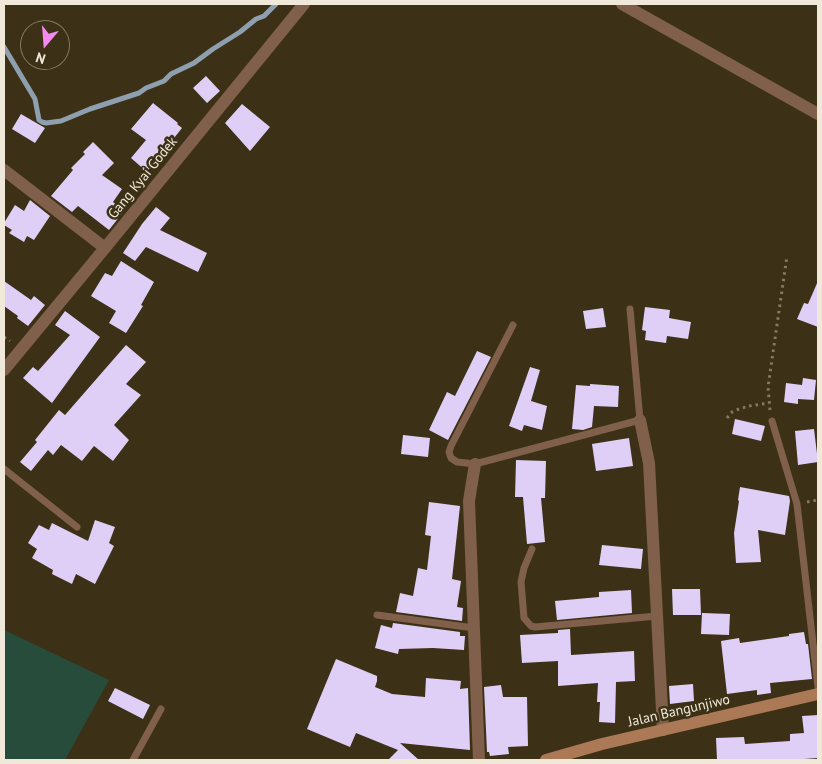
<!DOCTYPE html>
<style>
body{margin:0}
#map{position:relative;width:822px;height:764px;overflow:hidden;background:#3c3116;font-family:"PT Sans",sans-serif}
canvas{display:block}
.frame{position:absolute;inset:0;border:5px solid #f0e9d9;pointer-events:none}
.north{position:absolute;left:20px;top:20px;width:50px;height:50px;box-sizing:border-box;background:#3c3116;border:1px solid #847b64;border-radius:50%;rotate:198deg;font-size:14px;font-weight:700;line-height:20px;text-align:center;color:#f0e9d9}
.north::after{content:'';display:block;margin:auto;width:18px;height:22px;background:#f489f1;clip-path:polygon(50% 0,100% 100%,50% 72%,0 100%)}
</style>
<div id="map">
<canvas width="822" height="764"></canvas>
<div class="frame"></div>
<div class="north">N</div>
</div>
<script>
const ctx = document.querySelector('canvas').getContext('2d');
ctx.lineJoin = 'round';
function paint(path, color) { ctx.fillStyle = color; ctx.fill(path, 'evenodd'); }
const poly = rows => new Path2D(rows.map(r => 'M' + r).join(''));
function stroke(path, color, width, dash) { ctx.strokeStyle = color; ctx.lineWidth = width; ctx.lineCap = dash ? 'butt' : 'round'; ctx.setLineDash(dash || []); ctx.stroke(path); }
function label(font, color, halo, rows, align = 'center') {
  ctx.font = font + ' "PT Sans",sans-serif'; ctx.lineWidth = 5; ctx.setLineDash([]); ctx.textBaseline = 'middle'; ctx.strokeStyle = halo; ctx.fillStyle = color; for (const [text, x, y, turn = 0] of rows) {
    ctx.save(); ctx.translate(x, y); ctx.rotate((+turn || 0) * Math.PI / 180); ctx.textAlign = isNaN(turn) ? turn : align; if (halo) ctx.strokeText(text, 0, 0); ctx.fillText(text, 0, 0); ctx.restore();
  }
}
const green = poly([
 [4,630,109,680,65,760,4,760]
]);
const stream = poly([
 [4,47,35,99,39,120,42,122,46,123,61,121,90,109,139,93,146,88,164,81,171,74,194,63,213,49,240,32,256,19,264,16,276,4]
]);
const building = poly([
 [206,76,220,91,207,103,193,88],
 [153,103,178,123,177,124,182,128,147,172,131,158,146,140,131,129],
 [242,104,270,127,250,151,225,123],
 [21,114,45,128,35,143,12,129],
 [93,142,114,163,102,175,122,189,113,202,124,211,109,230,78,206,72,212,51,196,73,170,71,168,85,154,83,152],
 [30,200,50,216,34,240,27,236,24,242,9,233,12,230,4,225,4,223,15,205,24,211],
 [156,207,170,218,160,230,207,253,198,272,146,247,135,261,123,253,142,224],
 [121,261,154,282,141,305,143,306,126,333,109,323,116,311,91,296,105,273,112,276],
 [4,281,31,300,34,296,45,305,28,326,17,318,18,316,4,306],
 [818,281,818,327,797,319,804,303,808,304],
 [645,307,670,310,669,318,691,322,688,339,667,336,666,343,645,340,646,331,642,330],
 [603,308,606,327,586,329,583,311],
 [65,311,100,337,52,403,23,378,33,367,38,371,70,335,55,325],
 [126,345,146,362,126,384,141,395,114,425,129,440,113,461,94,446,82,461,61,445,53,455,48,450,31,471,20,462,37,442,35,440,59,410,65,415],
 [477,351,491,357,448,440,429,430,447,392,455,396],
 [530,367,540,370,531,401,547,406,542,430,524,425,522,431,509,426],
 [803,378,816,380,814,400,798,399,798,404,784,402,786,383,802,385],
 [590,384,619,386,618,407,594,406,592,427,583,430,572,429,576,385,590,386],
 [735,419,765,426,761,441,732,434],
 [814,429,818,462,798,465,795,431],
 [403,435,430,438,428,457,401,454],
 [629,438,633,466,596,471,592,444],
 [516,460,546,461,545,498,541,498,545,542,527,544,523,497,515,497],
 [740,487,789,496,790,501,785,535,758,530,761,562,736,563,734,533,739,501,738,500],
 [429,502,460,506,452,579,461,581,457,607,463,608,462,621,396,612,400,593,413,596,418,568,427,570,431,536,425,535],
 [95,520,115,527,109,543,114,546,95,584,76,574,72,584,52,574,53,570,32,558,37,549,28,543,39,525,49,530,52,523,88,541],
 [602,545,643,549,641,569,599,565],
 [672,589,700,589,701,615,673,615],
 [631,590,632,613,557,620,555,601,599,597,599,592],
 [702,613,730,614,729,635,701,634],
 [393,623,460,632,460,636,465,636,464,650,433,648,399,649,398,654,375,648,381,625,392,628],
 [570,629,571,655,634,651,635,681,616,682,615,723,599,722,600,702,597,702,598,683,558,686,558,661,522,663,520,635,558,633,558,630],
 [804,632,806,644,808,644,812,679,770,683,771,693,757,695,757,690,727,694,721,641,739,638,740,643,789,636,789,634],
 [336,659,377,676,377,681,375,687,392,694,425,697,426,678,461,681,460,689,468,688,470,750,400,743,419,760,388,760,398,750,356,733,350,747,307,729],
 [693,684,694,701,670,704,669,686],
 [501,685,503,697,527,697,528,746,508,747,509,754,490,756,489,752,487,752,484,687],
 [115,688,150,705,143,719,108,701],
 [818,715,818,758,790,760,717,760,716,738,744,737,745,744,790,741,790,734,804,733,802,716]
]);
const path = poly([
 [4,337,10,341],
 [770,410,768,387,787,256],
 [727,418,732,412,739,409,749,406,769,403],
 [807,502,818,500]
]);
const lane = poly([
 [513,325,451,446,449,452,451,458,457,462,475,464,640,420,630,309],
 [772,421,797,504,818,687],
 [4,469,77,527],
 [532,549,524,568,521,582,524,618,531,626,535,627,657,616],
 [377,615,474,628],
 [133,760,161,709]
]);
const street = poly([
 [622,4,818,114],
 [4,170,105,248],
 [4,370,105,248,304,4],
 [640,420,649,463,663,730],
 [475,464,469,501,479,760]
]);
const secondary = poly([
 [546,760,602,744,818,694]
]);
const streetNames = [
 ["Gang Kyai Godek",143,178,-51],
 ["Jalan Bangunjiwo",679,711,-13]
];
paint(green, '#274c3b');
stroke(stream, '#8ea0b0', 5);
paint(building, '#dfcff6');
stroke(path, '#847a64', 3, [2.5, 4]);
stroke(lane, '#80604b', 7);
stroke(street, '#80604b', 12);
stroke(secondary, '#ab7956', 12);
label('14px', '#f0e9d9', '#3c3116', streetNames);
</script>
